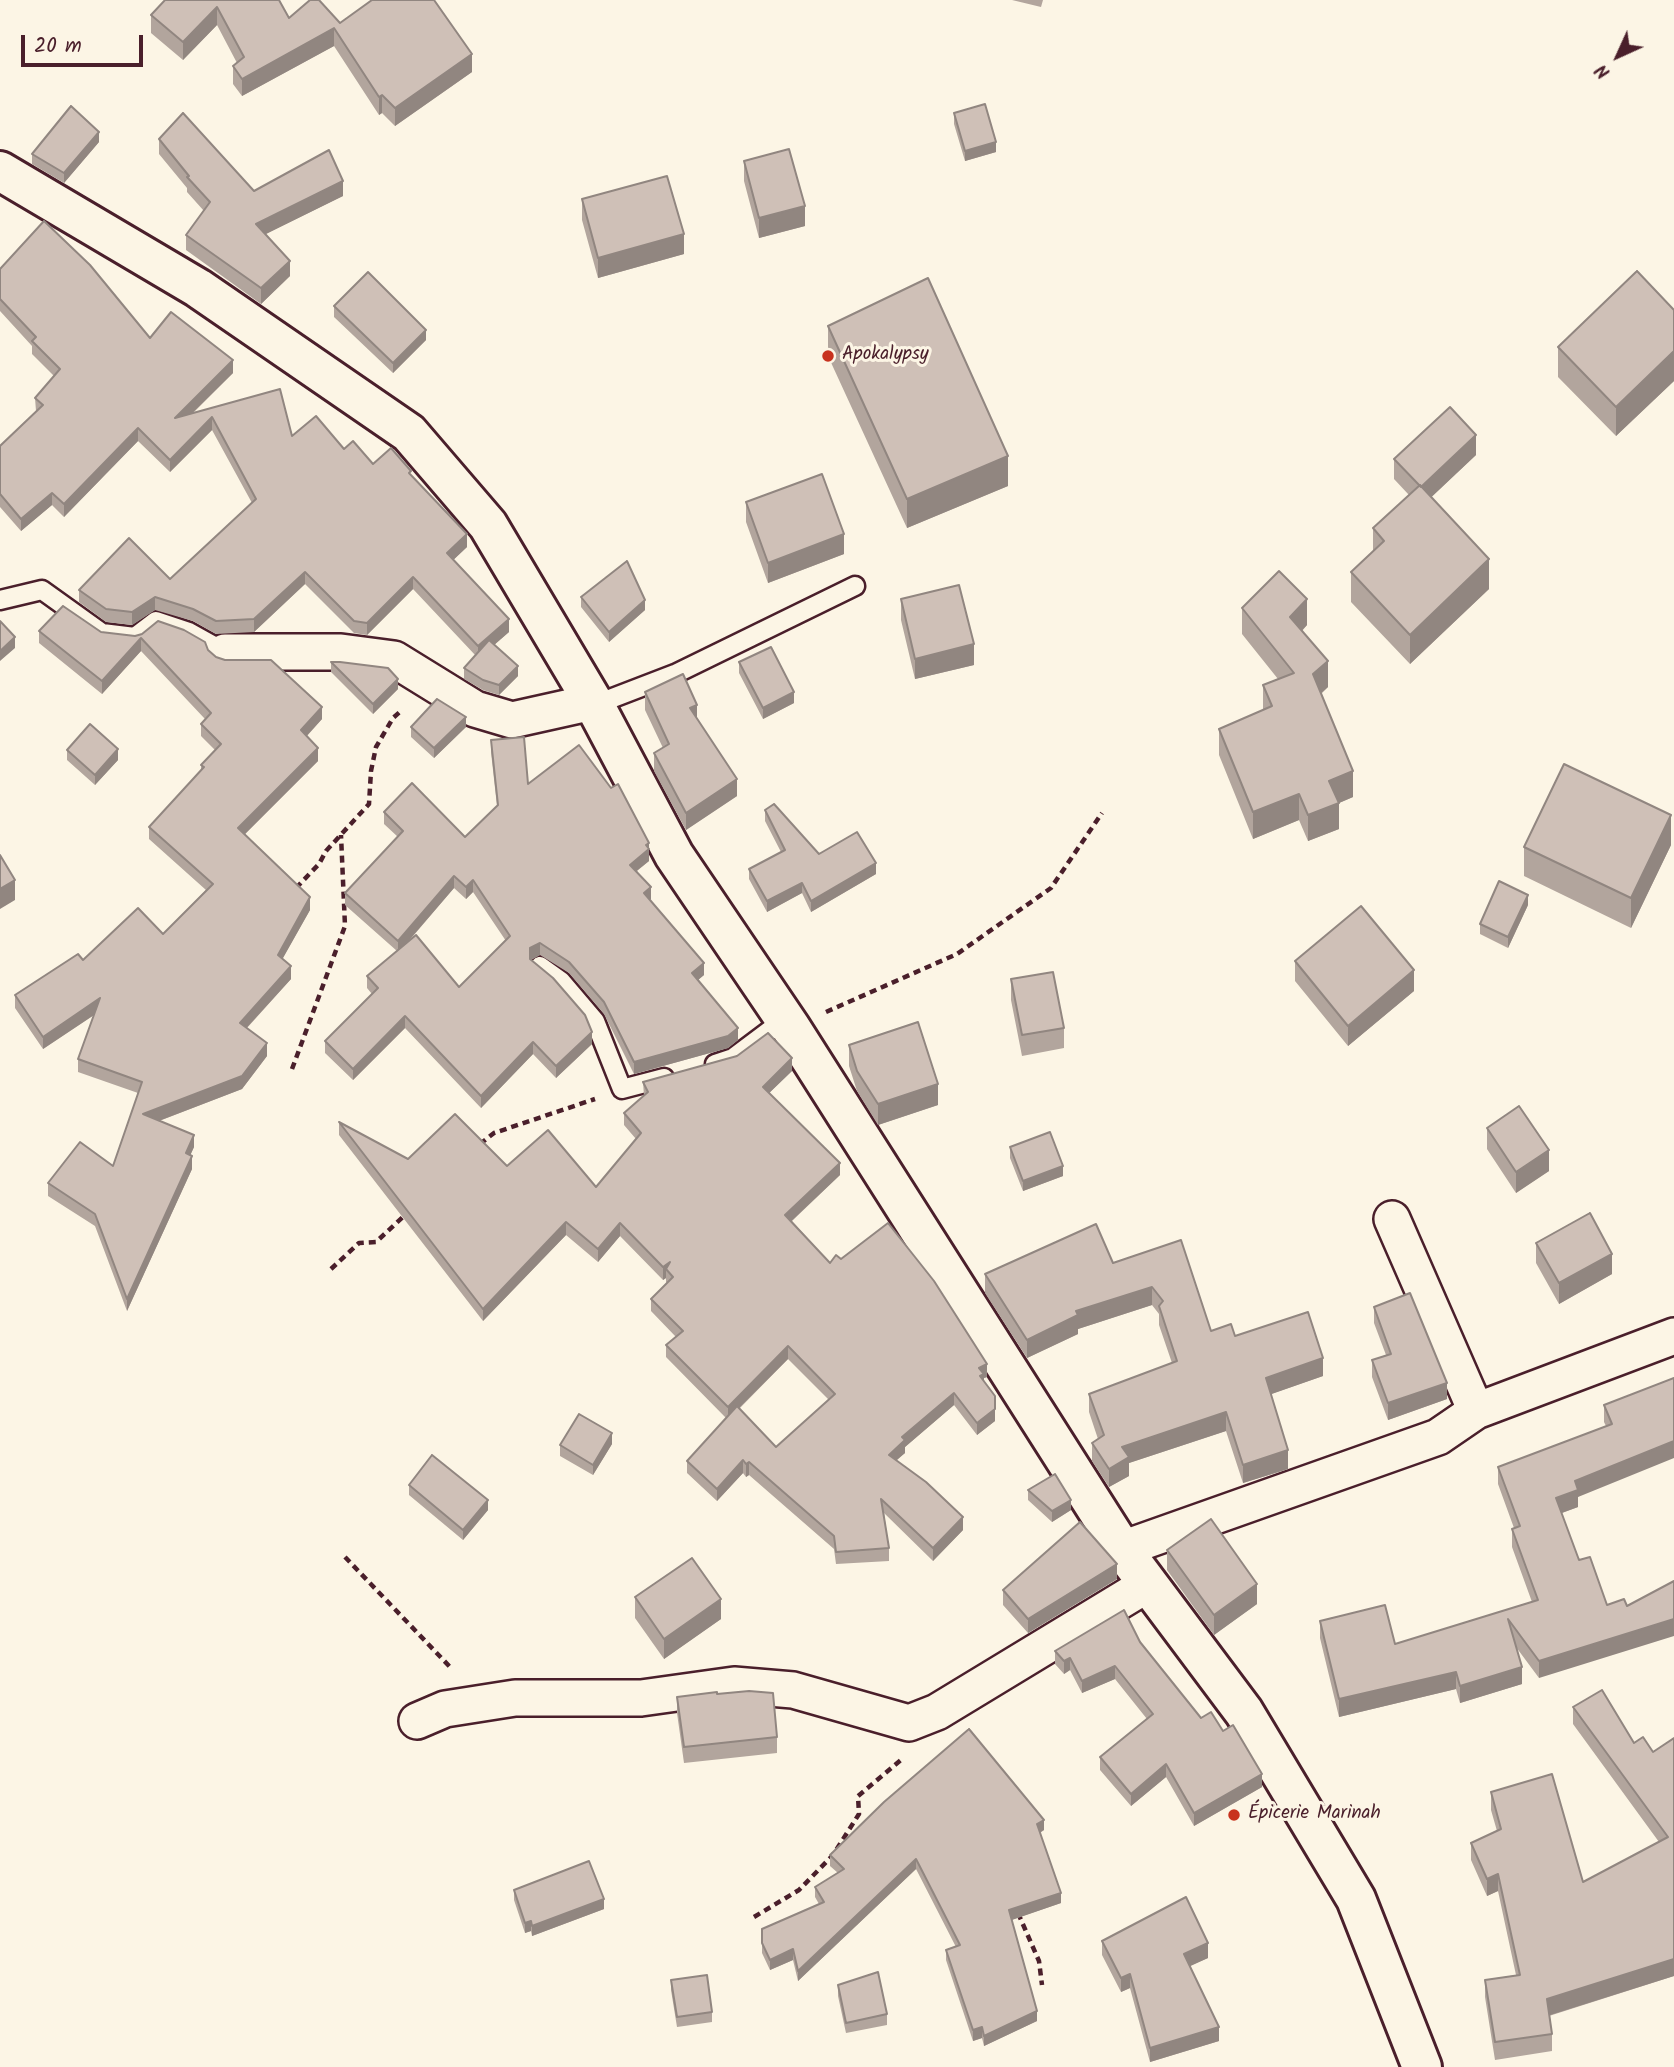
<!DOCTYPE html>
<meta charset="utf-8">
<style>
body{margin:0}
#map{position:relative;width:1674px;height:2067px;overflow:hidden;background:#fcf5e5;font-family:Kalam,sans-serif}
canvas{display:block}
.north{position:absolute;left:1583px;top:21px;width:70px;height:70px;-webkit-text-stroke:5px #fcf5e5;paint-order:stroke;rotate:225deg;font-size:19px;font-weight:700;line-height:28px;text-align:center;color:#4a1f2b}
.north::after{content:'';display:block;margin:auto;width:24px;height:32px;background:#4a1f2b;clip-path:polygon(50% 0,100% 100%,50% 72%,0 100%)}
.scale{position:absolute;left:21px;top:35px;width:122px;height:32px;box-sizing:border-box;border:4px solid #4a1f2b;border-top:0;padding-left:9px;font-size:21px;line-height:24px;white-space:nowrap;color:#4a1f2b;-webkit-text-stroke:5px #fcf5e5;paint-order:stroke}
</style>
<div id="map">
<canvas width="1674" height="2067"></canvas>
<div class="north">N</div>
<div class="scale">20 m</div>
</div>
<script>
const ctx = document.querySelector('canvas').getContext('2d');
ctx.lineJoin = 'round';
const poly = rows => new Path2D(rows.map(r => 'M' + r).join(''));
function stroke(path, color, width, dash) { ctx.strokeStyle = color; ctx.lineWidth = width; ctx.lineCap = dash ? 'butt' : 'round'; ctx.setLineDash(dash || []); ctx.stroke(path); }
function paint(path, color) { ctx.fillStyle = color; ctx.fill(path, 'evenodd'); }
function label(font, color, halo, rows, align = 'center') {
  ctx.font = font + ' Kalam,sans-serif'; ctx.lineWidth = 6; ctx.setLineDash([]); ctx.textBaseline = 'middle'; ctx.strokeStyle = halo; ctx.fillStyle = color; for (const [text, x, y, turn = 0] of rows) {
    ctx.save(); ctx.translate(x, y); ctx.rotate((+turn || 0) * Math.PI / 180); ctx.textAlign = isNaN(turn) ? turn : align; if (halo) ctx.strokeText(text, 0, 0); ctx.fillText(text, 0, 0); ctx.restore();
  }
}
const path = poly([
 [296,888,319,864,326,851,369,804,371,771,376,747,393,718,402,710],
 [826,1012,957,954,1051,888,1102,813],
 [292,1069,345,926,341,835],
 [480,1144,494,1133,595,1099],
 [331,1269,359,1243,376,1242,405,1215],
 [345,1557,452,1669],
 [1018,1913,1039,1961,1042,1985],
 [754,1917,799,1890,833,1855,859,1814,858,1796,901,1760]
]);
const service = poly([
 [0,600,42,590,102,633,135,637,156,621,189,632,225,652],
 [593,702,610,699,675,674,855,586],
 [540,966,561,981,595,1021,622,1089,664,1078],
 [715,1064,733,1058,785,1019]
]);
const minor = poly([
 [225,652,341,652,394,659,475,709,512,720,593,702],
 [1392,1219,1476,1411],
 [1122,1549,1438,1437,1476,1411,1674,1336],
 [417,1721,445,1709,515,1698,641,1698,734,1685,793,1690,909,1723,937,1712,1148,1584]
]);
const tertiary = poly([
 [0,171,198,288,409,433,488,525,593,702,674,855,791,1028,1122,1549,1244,1712,1356,1899,1422,2067]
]);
const wall = poly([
 [165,0,289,18,340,23,472,72,395,126,382,113,379,115,334,46,242,96,233,84,233,66,237,63,217,25,183,60,151,33,151,15],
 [1012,0,1043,0,1041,7],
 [954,113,996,152,965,161,954,124],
 [159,139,254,191,343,196,265,234,290,276,261,304,186,250,186,235,204,211,187,192,187,188,159,154],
 [99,142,64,183,32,164,32,154],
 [744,161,805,226,759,238,744,181],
 [582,199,684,254,598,278,582,220],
 [0,269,150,338,233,373,193,413,344,449,373,464,411,475,467,547,453,560,509,632,494,645,518,676,499,695,483,690,464,679,464,668,476,656,413,589,367,635,354,633,305,584,254,632,216,634,193,621,155,610,132,625,106,622,79,602,79,590,170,579,252,503,212,430,170,472,138,441,64,517,52,505,21,531,0,507,0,446,36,411,35,398,54,376,32,354,32,346,0,311],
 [334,306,426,340,393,373,334,317],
 [1674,310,1674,381,1616,436,1558,377,1558,347],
 [828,326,1008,486,907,528,828,356],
 [1476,455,1431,497,1489,589,1410,664,1351,602,1351,572,1373,551,1373,528,1409,495,1394,479,1394,459],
 [746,502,844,554,768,583,746,522],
 [581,597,645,610,609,642,581,607],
 [901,599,974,665,915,679,901,620],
 [1242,608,1307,625,1302,631,1328,687,1321,694,1353,797,1339,803,1339,829,1308,841,1299,820,1253,839,1219,755,1219,729,1263,710,1263,685,1278,679,1242,634],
 [39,631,101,632,208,650,216,657,322,719,307,736,318,761,245,834,310,910,282,959,291,979,247,1028,267,1056,242,1089,159,1121,194,1147,190,1155,192,1169,127,1311,95,1226,48,1196,48,1183,113,1166,138,1093,78,1072,78,1059,94,1015,43,1049,15,1008,15,995,83,960,163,934,206,890,149,839,149,827,201,770,201,765,215,750,201,736,201,724,205,719,141,651,102,694,39,643],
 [331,662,398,689,373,714,331,672],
 [739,662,794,703,763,719,739,673],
 [645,692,697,718,737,796,686,830,654,771,654,753,663,748,645,710],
 [411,727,466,727,434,758,411,737],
 [491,740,528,784,649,843,649,861,637,871,651,899,650,899,704,975,698,980,738,1040,728,1048,634,1074,604,1014,569,973,540,955,531,960,592,1044,556,1078,533,1054,481,1108,405,1028,353,1080,325,1053,325,1041,372,994,367,988,367,976,397,951,345,905,345,893,398,837,384,824,384,812,465,837,497,806,491,752],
 [454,888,466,899,473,892,506,941,459,987,408,942],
 [67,750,118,760,95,785,67,760],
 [765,810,819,854,876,874,811,912,802,893,767,912,749,879,749,869,781,852,765,821],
 [1671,845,1631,928,1524,876,1524,847],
 [1528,905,1508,948,1480,934,1480,924],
 [1295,961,1414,991,1348,1046,1295,981],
 [1011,979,1064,1028,1064,1048,1022,1056,1011,1000],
 [849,1045,938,1105,878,1125,857,1091,849,1066],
 [792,1071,769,1093,840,1175,792,1221,830,1263,987,1377,984,1378,984,1380,995,1421,977,1435,954,1405,905,1447,905,1453,896,1460,963,1530,933,1561,884,1513,889,1548,889,1561,836,1564,834,1549,749,1475,746,1477,743,1473,717,1501,687,1473,687,1461,726,1418,666,1357,666,1345,676,1337,651,1311,651,1299,667,1283,666,1282,666,1278,663,1280,620,1236,598,1262,566,1235,483,1321,339,1135,339,1122,408,1159,507,1166,596,1187,636,1139,624,1125,624,1113,644,1096,643,1082],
 [788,1359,829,1400,776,1447,739,1409],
 [1487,1128,1549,1171,1516,1193,1487,1149],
 [1010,1147,1063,1176,1023,1191,1010,1158],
 [1181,1240,1211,1331,1235,1336,1323,1376,1271,1394,1288,1469,1243,1483,1226,1431,1129,1463,1129,1476,1109,1487,1092,1461,1092,1443,1098,1439,1089,1412,1089,1394,1172,1363,1159,1325,1159,1314,1152,1305,1078,1329,1078,1334,1027,1358,985,1293,985,1274,1113,1263],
 [1536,1243,1612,1274,1559,1304,1536,1263],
 [1374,1307,1447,1399,1388,1420,1372,1377,1372,1360,1386,1355,1374,1323],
 [1674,1378,1578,1497,1578,1507,1562,1513,1539,1678,1516,1647,1522,1684,1460,1703,1456,1689,1339,1717,1320,1638,1320,1621,1395,1644,1532,1602,1512,1547,1512,1529,1514,1528,1498,1484,1498,1467,1606,1426,1604,1422,1604,1405],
 [612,1444,593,1475,560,1456,560,1445],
 [409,1485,488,1510,463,1540,409,1495],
 [1028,1490,1071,1510,1052,1522,1028,1500],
 [1167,1550,1257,1604,1214,1635,1167,1570],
 [1117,1579,1028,1633,1003,1605,1003,1590],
 [635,1597,721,1619,664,1659,635,1618],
 [1140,1642,1201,1718,1223,1731,1262,1787,1194,1826,1166,1777,1131,1806,1100,1770,1100,1757,1147,1719,1115,1679,1082,1693,1070,1670,1064,1674,1055,1664,1055,1651],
 [717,1694,777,1737,777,1753,684,1763,677,1713,677,1697],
 [1573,1707,1634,1743,1653,1752,1674,1738,1674,1976,1549,2016,1552,2034,1552,2051,1495,2060,1485,1997,1485,1980,1516,1975,1498,1891,1487,1896,1471,1860,1471,1843,1497,1831,1491,1810,1491,1792,1583,1882,1659,1842,1573,1724],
 [1044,1830,1040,1833,1061,1903,1011,1920,1037,2021,984,2046,982,2038,973,2041,946,1960,946,1950,956,1947,916,1869,798,1981,793,1960,770,1970,762,1953,762,1929,819,1904,815,1897,815,1887,838,1873,830,1866,830,1855],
 [514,1890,604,1909,532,1936,531,1931,525,1933,514,1900],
 [1102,1941,1208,1958,1189,1966,1219,2041,1150,2062,1130,1988,1121,1992,1102,1955],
 [671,1980,712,2012,712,2022,677,2027,671,1990],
 [838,1985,887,2014,887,2025,846,2033,838,1996]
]);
const shadedWall = poly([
 [217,7,217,25,183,60,183,42],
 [334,28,334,46,242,96,242,79],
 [472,54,472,72,395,126,395,108],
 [382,95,382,113,379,115,379,97],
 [99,132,99,142,64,183,64,173],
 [996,142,996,152,965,161,965,151],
 [343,181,343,196,256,239,256,224],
 [805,206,805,226,759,238,759,218],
 [684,234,684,254,598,278,598,258],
 [290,261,290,276,261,304,261,288],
 [426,330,426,340,393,373,393,363],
 [1674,351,1674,381,1616,436,1616,407],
 [233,360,233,373,175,430,175,418],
 [212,417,212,430,170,472,170,460],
 [138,428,138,441,64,517,64,504],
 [1476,435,1476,455,1421,507,1421,487],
 [1008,456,1008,486,907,528,907,499],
 [52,493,52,505,21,531,21,519],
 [467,534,467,547,447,566,447,553],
 [844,534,844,554,768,583,768,563],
 [1489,559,1489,589,1410,664,1410,635],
 [305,572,305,584,254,632,254,619],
 [413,577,413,589,367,635,367,623],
 [155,597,155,610,132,625,132,612],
 [1307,599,1307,625,1290,643,1290,617],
 [645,600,645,610,609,642,609,632],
 [509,619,509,632,478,659,478,646],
 [15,637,15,648,0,661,0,651],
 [141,638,141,651,102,694,102,681],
 [974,644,974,665,915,679,915,659],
 [1328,661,1328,687,1313,700,1313,674],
 [518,666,518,676,499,695,499,685],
 [398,679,398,689,373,714,373,704],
 [794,692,794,703,763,719,763,708],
 [697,705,697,722,690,708],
 [322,707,322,719,301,742,301,730],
 [466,717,466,727,434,758,434,748],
 [318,748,318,761,238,841,238,828],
 [118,749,118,760,95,785,95,775],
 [1353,771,1353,797,1339,803,1339,829,1308,841,1308,815,1329,781],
 [737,779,737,796,686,830,686,813],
 [1299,794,1299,820,1253,839,1253,812],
 [1671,815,1671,845,1631,928,1631,898],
 [649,843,649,861,630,876,630,865,646,845],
 [876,863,876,874,811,912,811,901],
 [454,876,454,888,398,953,398,941],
 [15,880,15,900,0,909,0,889],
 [473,880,473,892,466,899,466,887],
 [802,883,802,893,767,912,767,901],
 [651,887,651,899,644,905,644,893],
 [1528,895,1528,905,1508,948,1508,937],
 [310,897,310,910,278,967,278,955],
 [540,943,540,955,530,960,530,948],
 [704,963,704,975,692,985,692,973],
 [291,966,291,979,240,1035,240,1023],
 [1414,970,1414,991,1348,1046,1348,1026],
 [100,998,100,1011,43,1049,43,1037],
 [405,1016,405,1028,353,1080,353,1069],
 [738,1028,738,1040,728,1048,634,1074,634,1062],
 [592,1032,592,1044,556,1078,556,1066],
 [533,1042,533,1054,481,1108,481,1096],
 [267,1043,267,1056,242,1089,143,1127,143,1114],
 [792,1058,792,1071,763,1099,763,1087],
 [938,1084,938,1105,878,1125,878,1104],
 [194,1135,194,1147,186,1165,186,1153],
 [1549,1150,1549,1171,1516,1193,1516,1172],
 [192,1156,192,1169,127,1311,127,1299],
 [840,1163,840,1175,785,1227,785,1215],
 [1063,1166,1063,1176,1023,1191,1023,1181],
 [566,1222,566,1235,483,1321,483,1309],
 [620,1223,620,1236,598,1262,598,1249],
 [1612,1254,1612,1274,1559,1304,1559,1283],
 [670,1262,666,1269,666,1278,663,1280,663,1267],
 [1152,1287,1152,1305,1078,1329,1078,1334,1027,1358,1027,1340,1076,1311],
 [788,1346,788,1359,728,1419,728,1407],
 [1323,1358,1323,1376,1266,1396,1266,1378],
 [987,1364,987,1377,984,1378,984,1386,980,1389,979,1368],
 [1447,1383,1447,1399,1388,1420,1388,1403],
 [954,1393,954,1405,905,1447,905,1453,889,1467,889,1455,902,1437],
 [995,1409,995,1421,977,1435,977,1423],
 [1226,1412,1226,1431,1129,1463,1129,1476,1109,1487,1109,1469,1122,1447],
 [612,1433,612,1444,593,1475,593,1465],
 [1674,1441,1674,1458,1578,1497,1578,1507,1556,1515,1556,1498,1575,1481],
 [1288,1450,1288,1469,1243,1483,1243,1465],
 [743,1460,743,1473,717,1501,717,1489],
 [749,1462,749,1475,746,1477,746,1464],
 [488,1500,488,1510,463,1540,463,1530],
 [1071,1500,1071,1510,1052,1522,1052,1511],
 [963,1517,963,1530,933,1561,933,1548],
 [1117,1564,1117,1579,1028,1633,1028,1619],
 [1257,1584,1257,1604,1214,1635,1214,1615],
 [721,1599,721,1619,664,1659,664,1639],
 [1674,1619,1674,1636,1539,1678,1539,1661],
 [1070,1658,1070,1670,1064,1674,1064,1661],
 [1115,1666,1115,1679,1082,1693,1082,1681],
 [1522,1667,1522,1684,1460,1703,1460,1686],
 [1456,1672,1456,1689,1339,1717,1339,1699],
 [1166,1764,1166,1777,1131,1806,1131,1794],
 [1262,1774,1262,1787,1194,1826,1194,1813],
 [1044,1820,1044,1830,1037,1834,1037,1824],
 [916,1859,916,1869,798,1981,798,1971],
 [1498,1874,1498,1891,1487,1896,1487,1879],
 [1061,1893,1061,1903,1009,1921,1009,1910],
 [604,1899,604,1909,532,1936,532,1926],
 [531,1921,531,1931,525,1933,525,1923],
 [1208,1943,1208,1958,1184,1969,1184,1954],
 [793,1949,793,1960,770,1970,770,1960],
 [1674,1959,1674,1976,1547,2016,1547,1999],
 [1130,1974,1130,1988,1121,1992,1121,1978],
 [1037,2011,1037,2021,984,2046,984,2036],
 [982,2027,982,2038,973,2041,973,2030],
 [1219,2027,1219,2041,1150,2062,1150,2048]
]);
const building = poly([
 [165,0,279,0,289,18,310,0,319,0,340,23,372,0,434,0,472,54,395,108,382,95,379,97,334,28,242,79,233,66,244,57,217,7,183,42,151,15,165,0],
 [985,104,996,142,965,151,954,113,985,104],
 [71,106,99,132,64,173,32,154,71,106],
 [183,113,254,191,329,150,343,181,256,224,290,261,261,288,186,235,210,202,187,177,189,176,159,139,183,113],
 [789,149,805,206,759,218,744,161,789,149],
 [667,176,684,234,598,258,582,199,667,176],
 [44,221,90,265,150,338,171,312,233,360,175,418,280,389,292,436,316,416,344,449,353,441,373,464,391,448,411,471,409,473,467,534,447,553,509,619,478,646,413,577,367,623,354,621,305,572,254,619,216,621,193,609,155,597,132,612,106,609,79,590,129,538,170,579,256,499,212,417,170,460,138,428,64,504,52,493,21,519,0,494,0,446,43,405,35,398,60,369,32,341,36,337,0,299,0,269,44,221],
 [1637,271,1674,310,1674,351,1616,407,1558,347,1637,271],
 [368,272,426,330,393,363,334,306,368,272],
 [928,278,1008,456,907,499,828,326,928,278],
 [1450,407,1476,435,1421,487,1394,459,1450,407],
 [822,474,844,534,768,563,746,502,822,474],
 [1420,485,1489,559,1410,635,1351,572,1384,541,1373,528,1420,485],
 [627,561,645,600,609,632,581,597,627,561],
 [1279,571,1307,599,1290,617,1328,661,1313,674,1353,771,1329,781,1339,803,1308,815,1299,794,1253,812,1219,729,1272,706,1263,685,1294,673,1242,608,1279,571],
 [959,585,974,644,915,659,901,599,959,585],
 [63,606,101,632,135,636,142,634,158,621,184,630,205,642,208,650,216,657,225,660,271,660,322,707,301,730,318,748,238,828,310,897,278,955,291,966,240,1023,267,1043,242,1076,143,1114,194,1135,186,1153,192,1156,127,1299,95,1214,48,1183,80,1142,113,1166,142,1082,78,1059,100,998,43,1037,15,995,78,954,83,960,138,908,163,934,213,884,149,827,204,767,201,765,221,744,201,724,211,713,141,638,102,681,39,631,63,606],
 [0,621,15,637,0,651,0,621],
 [489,640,518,666,499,685,483,680,464,668,489,640],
 [771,647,794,692,763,708,739,662,771,647],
 [331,662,340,662,388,668,398,679,373,704,331,662],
 [683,674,697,705,690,708,737,779,686,813,654,753,669,744,645,692,683,674],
 [437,699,466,717,434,748,411,727,437,699],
 [90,724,118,749,95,775,67,750,90,724],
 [524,737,528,784,579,745,611,788,618,784,649,843,646,845,649,849,630,865,651,887,644,893,704,963,692,973,738,1028,728,1036,634,1062,604,1002,569,962,540,943,530,948,530,959,553,978,585,1015,592,1032,556,1066,533,1042,481,1096,405,1016,353,1069,325,1041,378,988,367,976,416,935,459,987,510,936,473,880,466,887,454,876,398,941,345,893,403,831,384,812,412,783,465,837,498,805,491,740,524,737],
 [1564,764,1671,815,1631,898,1524,847,1564,764],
 [774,804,819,854,857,832,876,863,811,901,802,883,767,901,749,869,785,850,765,810,774,804],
 [0,855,15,880,0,889,0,855],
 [1499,881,1528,895,1508,937,1480,924,1499,881],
 [1361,906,1414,970,1348,1026,1295,961,1361,906],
 [1053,972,1064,1028,1022,1035,1011,979,1053,972],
 [918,1022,938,1084,878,1104,857,1071,849,1045,918,1022],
 [768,1033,792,1058,763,1087,840,1163,785,1215,830,1263,836,1255,841,1259,888,1223,934,1281,987,1364,979,1368,984,1374,980,1376,995,1396,995,1409,977,1423,954,1393,902,1437,905,1440,889,1455,926,1482,963,1517,933,1548,881,1499,889,1548,836,1552,834,1536,749,1462,746,1464,743,1460,717,1489,687,1461,737,1406,776,1447,835,1394,788,1346,728,1407,666,1345,683,1331,651,1299,673,1277,666,1269,670,1262,663,1267,620,1223,598,1249,566,1222,483,1309,339,1122,408,1159,455,1114,507,1166,548,1130,596,1187,641,1133,624,1113,648,1092,643,1082,737,1056,768,1033],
 [1519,1106,1549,1150,1516,1172,1487,1128,1519,1106],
 [1050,1132,1063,1166,1023,1181,1010,1147,1050,1132],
 [1590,1213,1612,1254,1559,1283,1536,1243,1590,1213],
 [1096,1224,1113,1263,1181,1240,1211,1331,1231,1324,1235,1336,1308,1312,1323,1358,1266,1378,1288,1450,1243,1465,1226,1412,1122,1447,1129,1457,1109,1469,1092,1443,1104,1435,1089,1394,1177,1361,1159,1306,1163,1301,1152,1287,1076,1311,1078,1315,1027,1340,985,1274,1096,1224],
 [1410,1293,1447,1383,1388,1403,1372,1360,1391,1354,1374,1307,1410,1293],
 [1674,1378,1674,1441,1575,1481,1578,1490,1556,1498,1579,1560,1590,1557,1607,1605,1624,1599,1627,1606,1674,1581,1674,1619,1539,1661,1508,1619,1522,1667,1460,1686,1456,1672,1339,1699,1320,1621,1385,1605,1395,1644,1538,1600,1512,1529,1520,1526,1498,1467,1612,1424,1604,1405,1674,1378],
 [579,1414,612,1433,593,1465,560,1445,579,1414],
 [432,1455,488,1500,463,1530,409,1485,432,1455],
 [1055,1474,1071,1500,1052,1511,1028,1490,1055,1474],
 [1211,1519,1257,1584,1214,1615,1167,1550,1211,1519],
 [1080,1522,1117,1564,1028,1619,1003,1590,1080,1522],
 [692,1558,721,1599,664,1639,635,1597,692,1558],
 [1124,1610,1140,1642,1201,1718,1211,1712,1223,1731,1233,1725,1262,1774,1194,1813,1166,1764,1131,1794,1100,1757,1153,1714,1115,1666,1082,1681,1070,1658,1064,1661,1055,1651,1124,1610],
 [1602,1690,1634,1743,1643,1737,1653,1752,1674,1738,1674,1959,1547,1999,1552,2034,1495,2042,1485,1980,1520,1975,1498,1874,1487,1879,1471,1843,1501,1829,1491,1792,1552,1774,1583,1882,1668,1837,1573,1707,1602,1690],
 [749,1691,773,1693,777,1737,684,1747,677,1697,717,1692,717,1694,749,1691],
 [969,1729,1044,1820,1037,1824,1061,1893,1009,1910,1037,2011,984,2036,982,2027,973,2030,946,1950,960,1945,916,1859,798,1971,793,1949,770,1960,762,1943,762,1929,824,1902,815,1887,844,1869,830,1855,884,1802,969,1729],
 [589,1861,604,1899,532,1926,531,1921,525,1923,514,1890,589,1861],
 [1186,1897,1208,1943,1184,1954,1219,2027,1150,2048,1130,1974,1121,1978,1102,1941,1186,1897],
 [878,1972,887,2014,846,2023,838,1985,878,1972],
 [707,1975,712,2012,677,2017,671,1980,707,1975]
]);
const markers = [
 [828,356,7,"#c8321e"],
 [1234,1815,7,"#c8321e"]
];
const poiNames = [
 ["Apokalypsy",842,356],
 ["Épicerie Marinah",1248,1815]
];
stroke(service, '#4a1f2b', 23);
stroke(minor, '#4a1f2b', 40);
stroke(tertiary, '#4a1f2b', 44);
stroke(path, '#4a1f2b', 4.5, [7, 5]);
stroke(service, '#fcf5e5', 18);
stroke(minor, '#fcf5e5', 35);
stroke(tertiary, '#fcf5e5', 38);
paint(wall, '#b2a59d');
paint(shadedWall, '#918680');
paint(building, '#cfc0b7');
stroke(building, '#918680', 2);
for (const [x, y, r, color] of markers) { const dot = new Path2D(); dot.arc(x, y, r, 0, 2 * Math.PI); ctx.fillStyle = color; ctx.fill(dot); stroke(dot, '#fcf5e5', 2.5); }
label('19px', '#4a1f2b', '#fcf5e5', poiNames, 'left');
</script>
